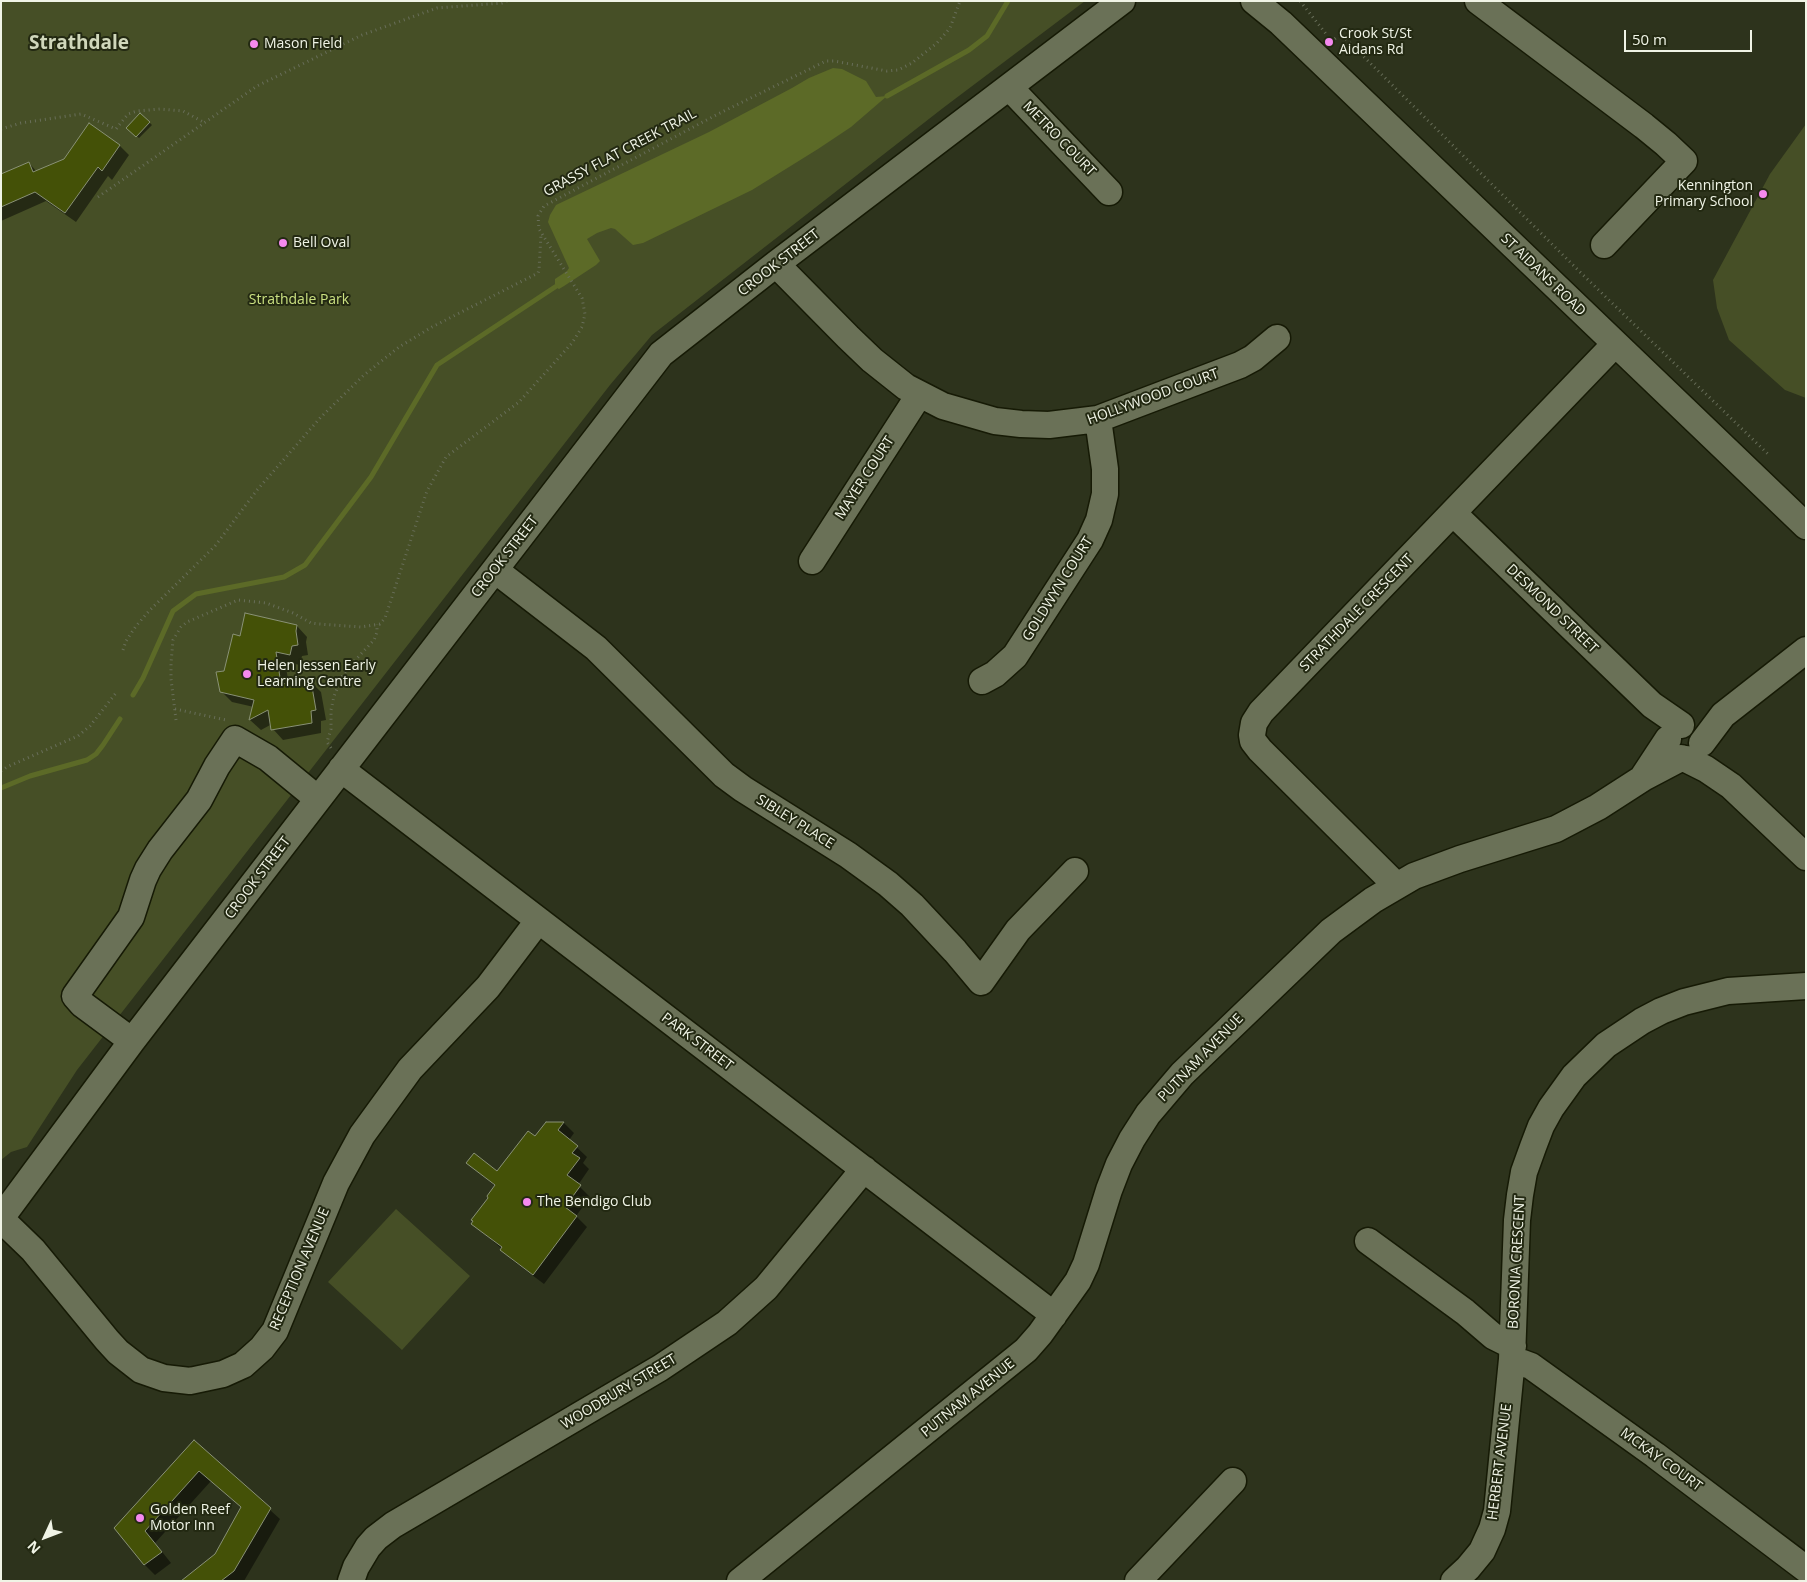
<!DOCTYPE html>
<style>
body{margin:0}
#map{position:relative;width:1807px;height:1582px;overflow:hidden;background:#2d331c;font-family:"Open Sans",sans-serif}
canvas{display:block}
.frame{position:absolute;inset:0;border:2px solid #f0f4e6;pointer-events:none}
.north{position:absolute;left:20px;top:1512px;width:50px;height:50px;-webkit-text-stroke:4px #232912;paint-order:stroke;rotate:227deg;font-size:14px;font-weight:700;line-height:20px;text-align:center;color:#f0f4e6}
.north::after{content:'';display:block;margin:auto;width:18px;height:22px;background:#f0f4e6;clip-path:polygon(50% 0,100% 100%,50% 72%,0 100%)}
.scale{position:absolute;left:1624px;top:30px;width:128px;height:22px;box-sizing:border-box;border:2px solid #f0f4e6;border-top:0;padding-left:6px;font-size:15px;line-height:18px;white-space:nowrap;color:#f0f4e6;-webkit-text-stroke:4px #232912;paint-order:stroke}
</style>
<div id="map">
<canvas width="1807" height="1582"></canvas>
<div class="frame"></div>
<div class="north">N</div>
<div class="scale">50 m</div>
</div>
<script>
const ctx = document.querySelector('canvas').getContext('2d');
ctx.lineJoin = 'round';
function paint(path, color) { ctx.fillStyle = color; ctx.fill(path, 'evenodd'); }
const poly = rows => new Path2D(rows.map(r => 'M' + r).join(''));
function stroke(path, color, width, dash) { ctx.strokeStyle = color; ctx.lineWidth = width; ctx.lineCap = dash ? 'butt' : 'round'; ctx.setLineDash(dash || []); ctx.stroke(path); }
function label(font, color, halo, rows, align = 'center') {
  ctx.font = font + ' "Open Sans",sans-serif'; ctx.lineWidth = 4; ctx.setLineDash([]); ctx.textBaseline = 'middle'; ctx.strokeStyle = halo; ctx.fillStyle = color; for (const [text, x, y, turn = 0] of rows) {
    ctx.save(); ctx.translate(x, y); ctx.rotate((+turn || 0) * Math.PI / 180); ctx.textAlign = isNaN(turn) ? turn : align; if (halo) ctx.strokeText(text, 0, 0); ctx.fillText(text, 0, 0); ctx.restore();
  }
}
const green = poly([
 [1,1,1085,1,943,108,652,335,610,385,77,1070,27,1147,11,1152,1,1160],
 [1806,124,1806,398,1785,390,1729,340,1717,308,1713,280,1770,174],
 [396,1209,470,1276,402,1350,328,1282]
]);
const water = poly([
 [833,68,842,69,866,81,876,97,887,96,851,127,818,149,752,190,643,243,633,245,615,229,611,228,597,233,587,239,600,261,596,265,564,286,559,289,555,287,555,279,567,271,569,268,548,222,550,215,556,205,709,132,792,88,809,78]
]);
const shadow = poly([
 [141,114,152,125,139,138,128,128],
 [120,146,129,155,112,180,108,176,76,222,46,201,1,221,1,175,29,163,37,172],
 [297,626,307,637,306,642,308,655,302,656,300,665,285,662,289,685,311,682,321,692,326,720,321,721,321,733,283,740,273,729,272,724,261,730,250,720,254,707,232,702,221,691,225,672,241,637],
 [564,1123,574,1133,569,1140,587,1157,583,1163,589,1169,578,1185,590,1197,576,1216,587,1227,544,1284,512,1260,502,1249,473,1224,496,1187,468,1163,497,1173,535,1138,546,1124],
 [194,1442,280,1519,244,1581,183,1581,216,1555,242,1508,211,1481,155,1543,171,1563,155,1575,145,1565,116,1528]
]);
const stream = poly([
 [887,96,969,50,987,36,1008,1],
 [133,695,143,678,173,611,196,594,284,577,305,565,371,477,437,365,555,287],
 [1,788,30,776,87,760,96,754,103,745,120,719]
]);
const building = poly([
 [140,113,150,122,136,137,126,128,140,113],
 [89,123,120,145,102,171,98,167,65,213,35,192,1,207,1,174,29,162,33,172,64,159,89,123],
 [245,613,297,625,296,631,298,645,292,646,290,655,276,652,281,684,311,681,316,710,311,711,312,723,271,730,268,710,249,720,254,700,220,692,216,672,224,671,233,634,240,636,245,613],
 [546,1122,564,1122,558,1130,578,1146,572,1153,580,1158,567,1175,581,1185,565,1207,577,1216,533,1275,500,1250,502,1247,471,1224,473,1221,471,1220,488,1198,487,1196,495,1185,466,1163,474,1153,497,1171,528,1131,535,1136,546,1122],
 [194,1440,271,1508,234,1571,221,1581,181,1581,215,1554,241,1507,199,1471,145,1531,162,1552,144,1565,114,1528,194,1440]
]);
const path = poly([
 [1300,1,1327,35],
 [1331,40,1332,41,1341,34,1579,271,1770,456],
 [1,129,21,123,81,114,116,129,128,114,137,111,160,109,183,111,205,123],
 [98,197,257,86,362,35,437,8,502,3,507,1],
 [123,650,126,641,136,626,150,610,215,546,257,490,321,417,364,375,399,347,432,327,538,273,539,270,541,235],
 [175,709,226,720],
 [176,720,171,679,171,663,173,640,181,627,187,622,238,600,266,603,293,613,311,623,319,624,361,627,380,624,385,618,427,491,446,457,519,402,572,343,582,327,585,314,582,298,539,229,538,216,544,206,718,114,826,61,834,61,887,71,898,70,912,63,937,43,950,28,960,1],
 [331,748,327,742,331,729,331,710,334,696,342,677,348,668,374,640,377,632,377,624],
 [1,771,7,767,78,736,90,726,116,693]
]);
const minor = poly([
 [1254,1,1281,23,1806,526],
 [1478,1,1644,126,1666,144,1684,161,1604,245],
 [1009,87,1109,192],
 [776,264,848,337,872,360,906,387,943,406,995,421,1021,424,1049,425,1098,419,1240,365,1253,358,1277,338],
 [1453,513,1652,705,1681,725],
 [812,561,919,395],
 [495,570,596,648,724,775,743,789,848,855,888,884,912,905,955,951,981,982,1018,930,1075,871],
 [982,681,995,674,1015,656,1090,540,1099,520,1105,494,1105,469,1098,419],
 [1702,743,1723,715,1806,650],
 [1686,759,1706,769,1731,786,1806,857],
 [341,769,1054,1315],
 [1643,777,1668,739],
 [1396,885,1260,750,1253,741,1252,735,1254,723,1261,712,1615,344],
 [132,1041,82,1004,75,996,131,917,143,880,148,869,160,850,199,800,217,766,235,739,268,758,318,799],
 [1,1218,132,1041,661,354,776,264,1122,1],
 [1,1219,33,1250,107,1340,118,1352,141,1370,164,1378,190,1381,223,1374,243,1365,262,1348,275,1331,336,1183,362,1135,410,1069,488,987,538,921],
 [1368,1241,1465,1312,1493,1336,1513,1346],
 [1512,1359,1531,1366,1655,1455,1806,1569],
 [351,1581,356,1567,368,1547,376,1538,393,1525,660,1368,727,1323,766,1288,864,1169],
 [740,1581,1026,1350,1040,1334,1078,1281,1086,1264,1109,1190,1119,1164,1132,1139,1148,1114,1182,1074,1331,931,1373,900,1414,876,1460,859,1556,829,1598,807,1643,778,1681,758],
 [1138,1581,1233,1481],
 [1454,1581,1468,1568,1482,1551,1492,1529,1497,1511,1512,1359,1517,1220,1520,1195,1524,1172,1533,1147,1541,1126,1551,1108,1574,1076,1606,1045,1642,1021,1661,1011,1684,1002,1728,991,1806,986]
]);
const markers = [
 [1329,42,5,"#f589ee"],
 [254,44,5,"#f589ee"],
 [1763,194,5,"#f589ee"],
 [283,243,5,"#f589ee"],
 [247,674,5,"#f589ee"],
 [527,1202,5,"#f589ee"],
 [140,1518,5,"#f589ee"]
];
const poiNames = [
 ["Crook St/St",1339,34],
 ["Aidans Rd",1339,50],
 ["Mason Field",264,44],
 ["Kennington",1753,186,"right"],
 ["Primary School",1753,202,"right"],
 ["Bell Oval",293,243],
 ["Helen Jessen Early",257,666],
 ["Learning Centre",257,682],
 ["The Bendigo Club",537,1202],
 ["Golden Reef",150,1510],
 ["Motor Inn",150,1526]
];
const streetNames = [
 ["METRO COURT",1059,139,46],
 ["GRASSY FLAT CREEK TRAIL",620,153,-28],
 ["CROOK STREET",779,263,-38],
 ["ST AIDANS ROAD",1543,275,44],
 ["HOLLYWOOD COURT",1153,397,-20],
 ["MAYER COURT",865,478,-57],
 ["CROOK STREET",505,557,-52],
 ["GOLDWYN COURT",1058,589,-58],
 ["DESMOND STREET",1552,609,44],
 ["STRATHDALE CRESCENT",1357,613,-46],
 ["SIBLEY PLACE",795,822,32],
 ["CROOK STREET",258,878,-53],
 ["PARK STREET",697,1042,37],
 ["PUTNAM AVENUE",1201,1058,-46],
 ["BORONIA CRESCENT",1517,1262,-87],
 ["RECEPTION AVENUE",300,1269,-67],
 ["WOODBURY STREET",619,1392,-31],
 ["PUTNAM AVENUE",968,1398,-39],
 ["MCKAY COURT",1661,1460,36],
 ["HERBERT AVENUE",1500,1462,-83]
];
const parkNames = [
 ["Strathdale Park",299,300]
];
const districtNames = [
 ["Strathdale",79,44]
];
paint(green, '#464f26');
paint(water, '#5c6a27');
paint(shadow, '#0007');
stroke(stream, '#5c6a27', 5);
paint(building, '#445107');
stroke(building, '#899176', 1);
stroke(minor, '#161a05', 29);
stroke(path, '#686e59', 3, [1, 4]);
stroke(minor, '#6a7157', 26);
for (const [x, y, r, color] of markers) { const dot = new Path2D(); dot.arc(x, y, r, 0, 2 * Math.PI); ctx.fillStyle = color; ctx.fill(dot); stroke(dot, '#232912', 2); }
label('14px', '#f0f4e6', '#232912', poiNames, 'left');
label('14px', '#f0f4e6', '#232912', streetNames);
label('14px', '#cae081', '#232912', parkNames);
label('bold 19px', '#d0d7bb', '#232912', districtNames);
</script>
